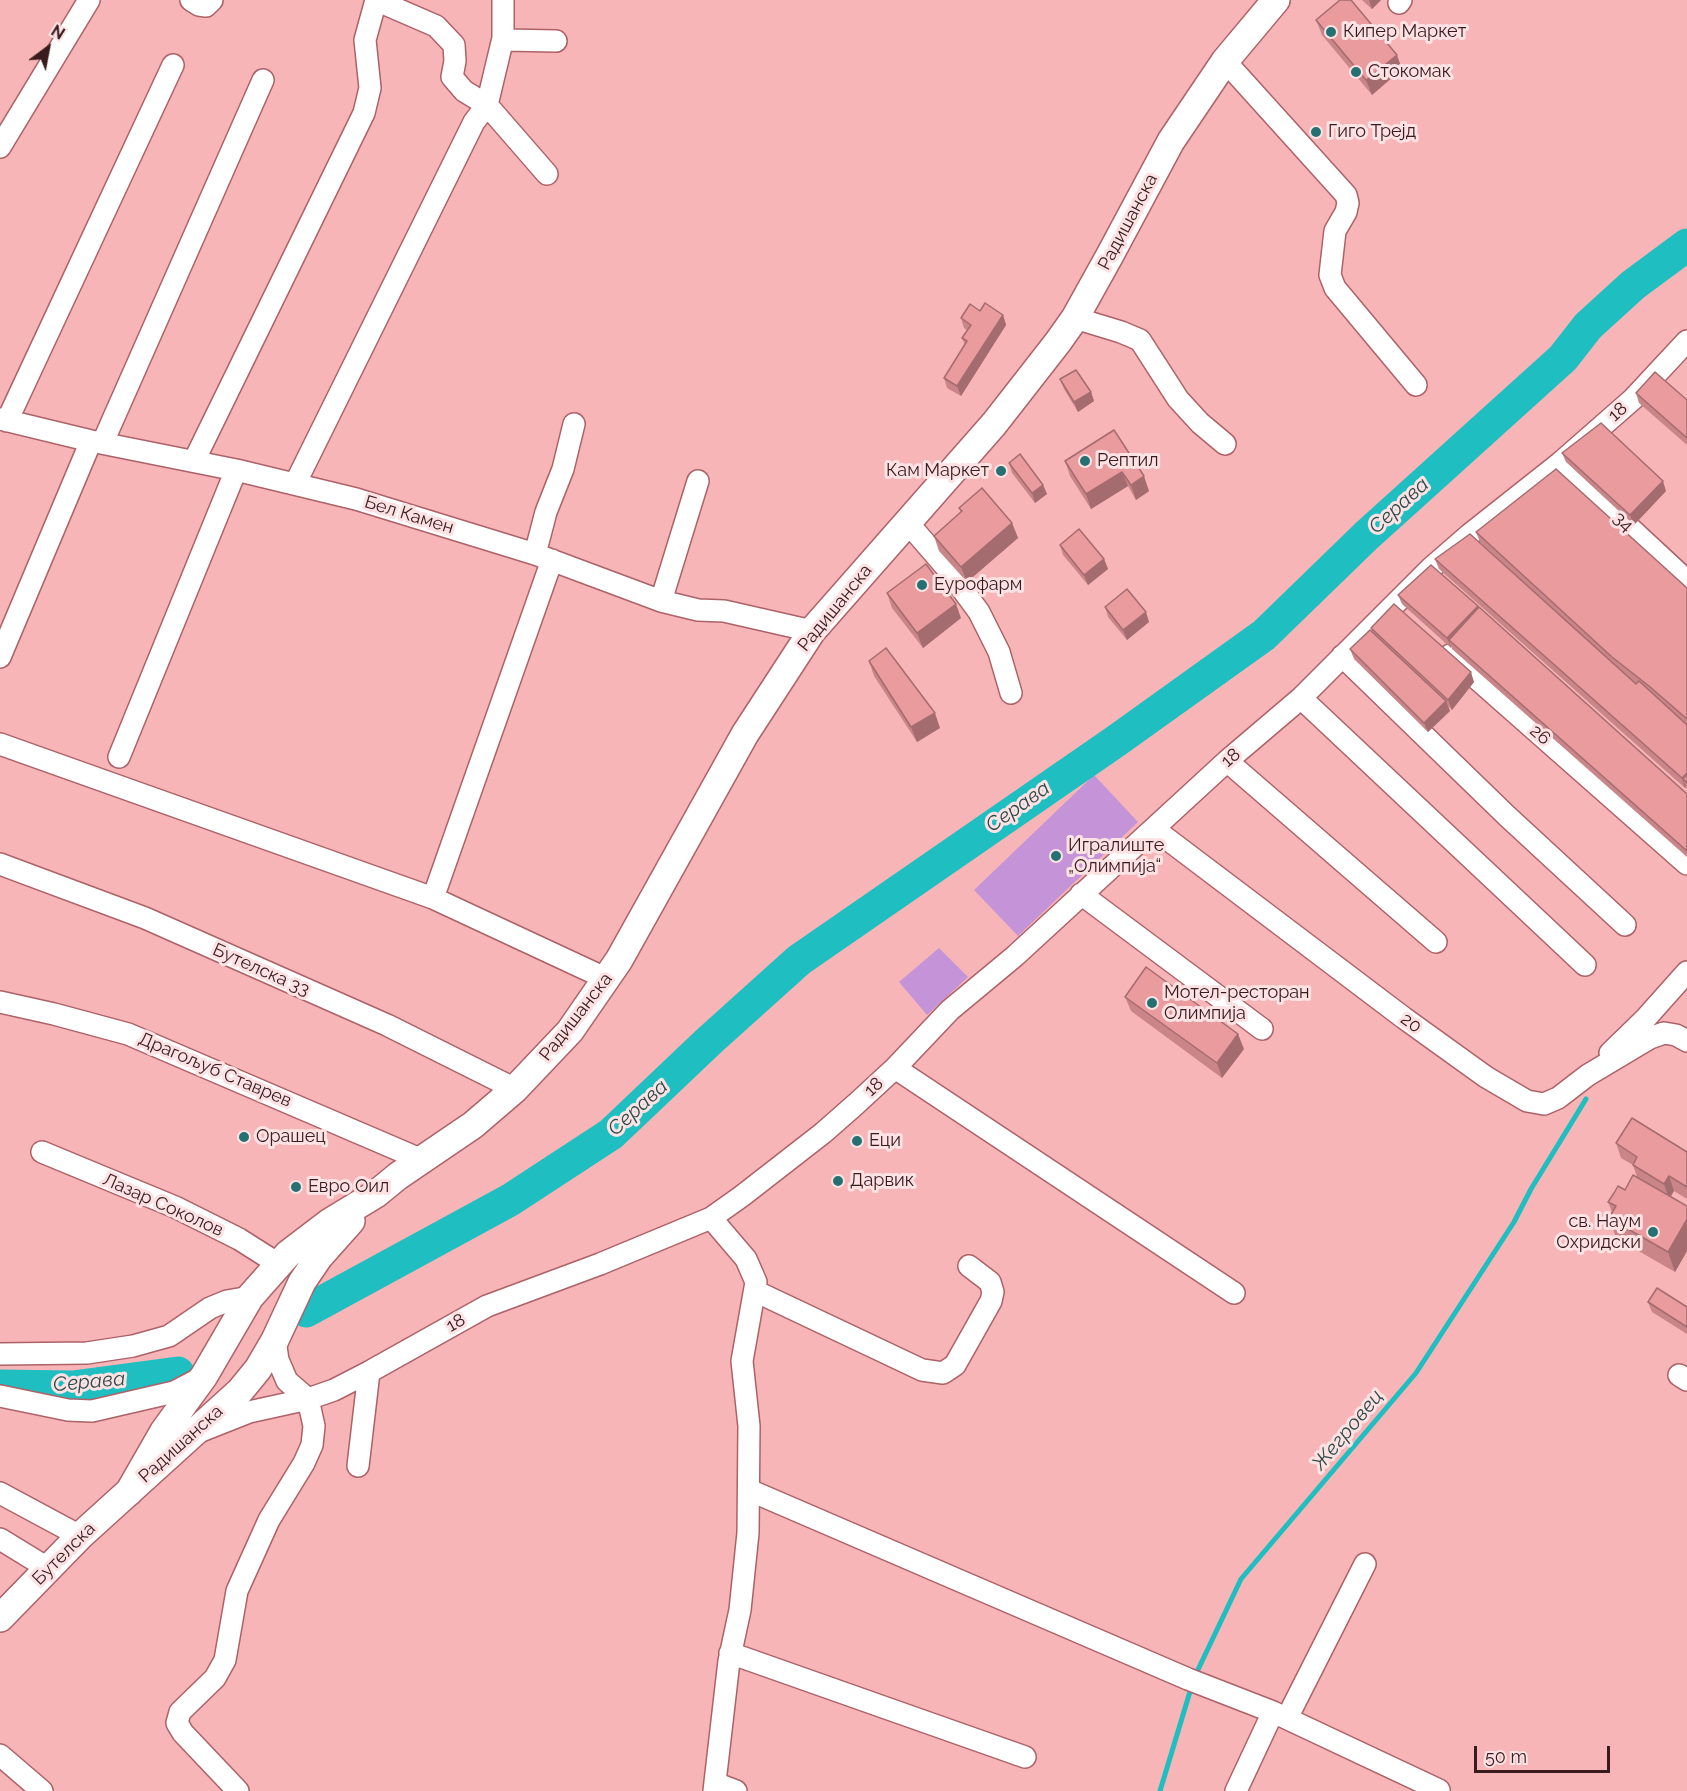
<!DOCTYPE html>
<meta charset="utf-8">
<style>
body{margin:0}
#map{position:relative;width:1687px;height:1791px;overflow:hidden;background:#f7b5b7;font-family:Raleway,sans-serif}
canvas{display:block}
.north{position:absolute;left:18px;top:18px;width:60px;height:60px;-webkit-text-stroke:4px #fce2e3;paint-order:stroke;rotate:32deg;font-size:16px;font-weight:700;line-height:24px;text-align:center;color:#391b1d}
.north::after{content:'';display:block;margin:auto;width:21px;height:27px;background:#391b1d;clip-path:polygon(50% 0,100% 100%,50% 72%,0 100%)}
.scale{position:absolute;left:1474px;top:1746px;width:136px;height:27px;box-sizing:border-box;border:3px solid #391b1d;border-top:0;padding-left:8px;font-size:18px;line-height:21px;white-space:nowrap;color:#391b1d;-webkit-text-stroke:4px #fce2e3;paint-order:stroke}
</style>
<div id="map">
<canvas width="1687" height="1791"></canvas>
<div class="north">N</div>
<div class="scale">50 m</div>
</div>
<script>
const ctx = document.querySelector('canvas').getContext('2d');
ctx.lineJoin = 'round';
function paint(path, color) { ctx.fillStyle = color; ctx.fill(path, 'evenodd'); }
const poly = rows => new Path2D(rows.map(r => 'M' + r).join(''));
function stroke(path, color, width, dash) { ctx.strokeStyle = color; ctx.lineWidth = width; ctx.lineCap = dash ? 'butt' : 'round'; ctx.setLineDash(dash || []); ctx.stroke(path); }
function label(font, color, halo, rows, align = 'center') {
  ctx.font = font + ' Raleway,sans-serif'; ctx.lineWidth = 6; ctx.setLineDash([]); ctx.textBaseline = 'middle'; ctx.strokeStyle = halo; ctx.fillStyle = color; for (const [text, x, y, turn = 0] of rows) {
    ctx.save(); ctx.translate(x, y); ctx.rotate((+turn || 0) * Math.PI / 180); ctx.textAlign = isNaN(turn) ? turn : align; if (halo) ctx.strokeText(text, 0, 0); ctx.fillText(text, 0, 0); ctx.restore();
  }
}
const green = poly([
 [1094,775,1138,822,1018,936,974,890],
 [939,948,968,977,927,1015,899,982]
]);
const stream = poly([
 [1195,1676,1241,1579,1416,1373,1514,1222,1531,1189,1586,1099],
 [1160,1791,1192,1685]
]);
const river = poly([
 [306,1311,510,1200,611,1134,709,1041,799,960,1116,741,1264,635,1366,536,1563,358,1588,326,1633,285,1687,245],
 [0,1386,73,1387,178,1373]
]);
const minor = poly([
 [191,0,199,5,206,6,212,0],
 [503,0,503,38],
 [1399,3,1401,0],
 [1225,61,1346,195,1348,203,1346,212,1335,231,1330,275,1335,288,1416,385],
 [0,147,89,0],
 [547,174,487,105,503,38,505,40,556,41],
 [1075,318,1121,332,1140,340,1178,399,1200,423,1225,444],
 [0,419,91,441,236,470,356,499,535,554,661,601,698,610,724,611,812,631],
 [7,421,173,65],
 [103,442,263,80],
 [194,461,364,113,370,88,365,40,376,0,436,26,454,45,455,61,452,77,464,91,487,105,474,122,295,484],
 [1560,463,1687,581],
 [907,522,946,567,979,612,999,652,1011,693],
 [535,554,546,512,563,469,574,424],
 [661,601,698,481],
 [1450,655,1687,864],
 [1342,656,1507,816,1625,925],
 [0,657,91,441],
 [1301,698,1585,965],
 [0,744,433,898,607,979],
 [119,757,236,470],
 [1227,761,1436,942],
 [1154,829,1404,1018,1486,1077,1527,1101,1544,1104,1558,1098,1588,1075,1650,1038,1664,1033,1676,1035,1687,1041],
 [0,864,145,918,387,1025,515,1089],
 [1081,894,1262,1029],
 [433,898,552,560],
 [0,1002,54,1014,128,1034,422,1160],
 [1610,1053,1646,1018,1687,972],
 [895,1068,1234,1293],
 [42,1152,175,1207,239,1239,280,1265],
 [711,1218,746,1259,756,1282,742,1361,749,1426,748,1533,740,1610,729,1661,714,1791],
 [755,1291,922,1370,943,1373,955,1365,991,1301,993,1292,990,1282,969,1266],
 [0,1354,87,1353,133,1346,169,1336,210,1308,227,1301,250,1297],
 [1679,1375,1687,1380],
 [0,1396,68,1410,92,1411,174,1392,201,1378],
 [201,1431,249,1412,308,1399,334,1390,369,1372,487,1306,600,1264,711,1218,742,1196,823,1133,856,1104,895,1068,950,1010,1015,956,1227,761,1301,698,1431,568,1469,535,1560,463,1633,399,1687,341],
 [358,1466,369,1372],
 [749,1490,1188,1679,1273,1712,1439,1790],
 [0,1493,80,1536],
 [0,1539,49,1569],
 [730,1653,1025,1757],
 [1287,1718,1365,1564],
 [0,1755,42,1791],
 [715,1783,736,1791],
 [238,1791,183,1733,177,1723,180,1712,215,1678,225,1660,237,1591,269,1520,304,1463,312,1445,314,1426,308,1399,287,1381,278,1360,275,1340],
 [1236,1791,1273,1712]
]);
const tertiary = poly([
 [129,1492,164,1431,204,1376,250,1297,288,1254,330,1222,376,1194,398,1176,473,1125,515,1089,570,1031,619,960,745,734,812,631,994,424,1058,342,1075,318,1110,255,1171,141,1225,61,1276,0],
 [0,1618,80,1536,240,1391,258,1369,275,1340,302,1282,319,1257,351,1221]
]);
const wall = poly([
 [1362,0,1381,0,1372,9],
 [1316,20,1402,69,1372,95,1322,35],
 [980,311,1003,315,1006,325,961,396,947,388,944,378,965,345,962,338,967,330,964,328,961,318],
 [1060,379,1091,392,1094,401,1078,412,1064,389],
 [1636,393,1687,400,1687,445,1639,403],
 [1114,430,1149,491,1136,500,1128,486,1091,509,1070,476,1065,461],
 [1562,453,1666,491,1634,525,1566,462],
 [1009,463,1043,485,1047,494,1035,503,1012,473],
 [959,508,1012,523,1018,538,967,582,939,551,934,536,961,513],
 [1476,532,1687,588,1687,789,1686,787,1685,788,1439,569,1435,559,1553,610,1480,542],
 [1060,545,1104,559,1108,569,1088,585,1063,555],
 [887,593,961,618,923,648,892,608],
 [1398,595,1478,608,1687,794,1687,857,1452,649,1452,647,1451,648,1402,604],
 [1105,607,1149,622,1127,640,1108,617],
 [1371,628,1474,682,1452,710,1448,706,1450,711,1428,732,1354,659,1350,649,1372,633],
 [869,661,940,728,917,742,874,676],
 [1125,997,1244,1049,1222,1078,1131,1011],
 [1616,1143,1687,1152,1687,1199,1674,1191,1671,1196,1687,1206,1687,1251,1675,1272,1616,1238,1609,1218,1612,1212,1608,1202,1625,1190,1637,1177,1633,1165,1621,1158],
 [1648,1302,1687,1307,1687,1334,1652,1312]
]);
const shadedWall = poly([
 [1369,0,1381,0,1372,9],
 [1397,55,1402,69,1372,95,1366,80],
 [1003,315,1006,325,961,396,957,386],
 [1091,392,1094,401,1078,412,1074,402],
 [1122,472,1128,486,1091,509,1086,494],
 [1144,476,1149,491,1136,500,1131,485],
 [1663,481,1666,491,1634,525,1630,515],
 [1043,485,1047,494,1035,503,1032,493],
 [1012,523,1018,538,967,582,961,567],
 [1104,559,1108,569,1088,585,1084,575],
 [956,604,961,618,923,648,917,633],
 [1478,606,1481,616,1449,640,1451,648,1447,638],
 [1146,612,1149,622,1127,640,1123,630],
 [1471,672,1474,682,1452,710,1448,700],
 [1446,701,1450,711,1428,732,1424,723],
 [935,713,940,728,917,742,911,727],
 [1687,773,1687,783,1683,779,1686,787,1685,788,1682,778],
 [1238,1034,1244,1049,1222,1078,1217,1063],
 [1669,1176,1674,1191,1669,1199,1664,1184],
 [1687,1219,1687,1251,1675,1272,1668,1252]
]);
const building = poly([
 [1340,0,1351,0,1397,55,1366,80,1316,20,1340,0],
 [985,303,1003,315,957,386,944,378,967,341,962,338,971,325,961,318,970,304,980,311,985,303],
 [1076,370,1091,392,1074,402,1060,379,1076,370],
 [1655,372,1687,400,1687,438,1636,393,1655,372],
 [1601,423,1663,481,1630,515,1562,453,1601,423],
 [1114,430,1144,476,1131,485,1122,472,1086,494,1065,461,1114,430],
 [1020,454,1043,485,1032,493,1009,463,1020,454],
 [1556,469,1687,588,1687,719,1649,686,1612,657,1476,532,1556,469],
 [982,488,1012,523,961,567,934,536,962,511,959,508,982,488],
 [1079,529,1104,559,1084,575,1060,545,1079,529],
 [1470,534,1636,684,1639,681,1687,725,1687,773,1682,778,1435,559,1470,534],
 [926,564,956,604,917,633,887,593,926,564],
 [1431,565,1478,606,1447,638,1398,595,1431,565],
 [1127,589,1146,612,1123,630,1105,607,1127,589],
 [1394,604,1471,672,1448,700,1371,628,1394,604],
 [1479,607,1687,794,1687,851,1449,640,1479,607],
 [1370,630,1446,701,1424,723,1350,649,1370,630],
 [886,648,935,713,911,727,869,661,886,648],
 [1687,774,1687,783,1683,779,1687,774],
 [1146,967,1238,1034,1217,1063,1125,997,1146,967],
 [1632,1118,1687,1152,1687,1187,1669,1176,1664,1184,1633,1165,1637,1157,1616,1143,1632,1118],
 [1633,1175,1687,1206,1687,1219,1668,1252,1609,1218,1616,1206,1608,1202,1614,1193,1618,1186,1625,1190,1633,1175],
 [1657,1288,1687,1307,1687,1327,1648,1302,1657,1288]
]);
const markers = [
 [1331,32,6,"#257072"],
 [1356,72,6,"#257072"],
 [1316,132,6,"#257072"],
 [1085,461,6,"#257072"],
 [1001,471,6,"#257072"],
 [922,585,6,"#257072"],
 [1056,856,6,"#257072"],
 [1152,1003,6,"#257072"],
 [244,1137,6,"#257072"],
 [857,1141,6,"#257072"],
 [838,1181,6,"#257072"],
 [296,1187,6,"#257072"],
 [1653,1232,6,"#257072"]
];
const poiNames = [
 ["Кипер Маркет",1343,32],
 ["Стокомак",1368,72],
 ["Гиго Трејд",1328,132],
 ["Рептил",1097,461],
 ["Кам Маркет",989,471,"right"],
 ["Еурофарм",934,585],
 ["Игралиште",1068,846],
 ["„Олимпија“",1068,867],
 ["Мотел-ресторан",1164,993],
 ["Олимпија",1164,1014],
 ["Орашец",256,1137],
 ["Еци",869,1141],
 ["Дарвик",850,1181],
 ["Евро Оил",308,1187],
 ["св. Наум",1641,1222,"right"],
 ["Охридски",1641,1243,"right"]
];
const streetNames = [
 ["Радишанска",1128,222,-62],
 ["18",1618,412,-42],
 ["Бел Камен",409,515,17],
 ["34",1623,522,43],
 ["Радишанска",835,608,-51],
 ["26",1540,735,41],
 ["18",1231,758,-41],
 ["Бутелска 33",261,970,24],
 ["Радишанска",576,1017,-52],
 ["20",1411,1023,36],
 ["Драгољуб Ставрев",215,1070,23],
 ["18",874,1087,-43],
 ["Лазар Соколов",163,1205,24],
 ["18",456,1323,-29],
 ["Радишанска",181,1444,-42],
 ["Бутелска",64,1554,-45]
];
const waterNames = [
 ["Серава",1399,506,-42],
 ["Серава",1018,807,-35],
 ["Серава",638,1108,-42],
 ["Серава",89,1382,-5],
 ["Жегровец",1348,1430,-50]
];
paint(green, '#c594d8');
stroke(stream, '#1fbec1', 5);
stroke(river, '#1fbec1', 33);
stroke(minor, '#ac6267', 24);
stroke(tertiary, '#ac6267', 30);
stroke(minor, '#fff', 21);
stroke(tertiary, '#fff', 27);
paint(wall, '#c98588');
paint(shadedWall, '#a46c6f');
paint(building, '#ea9b9e');
stroke(building, '#a46c6f', 1.5);
for (const [x, y, r, color] of markers) { const dot = new Path2D(); dot.arc(x, y, r, 0, 2 * Math.PI); ctx.fillStyle = color; ctx.fill(dot); stroke(dot, '#fce2e3', 2); }
label('18px', '#391b1d', '#fce2e3', poiNames, 'left');
label('18px', '#391b1d', '#fce2e3', streetNames);
label('italic 20px', '#2b4949', '#fce2e3', waterNames);
</script>
